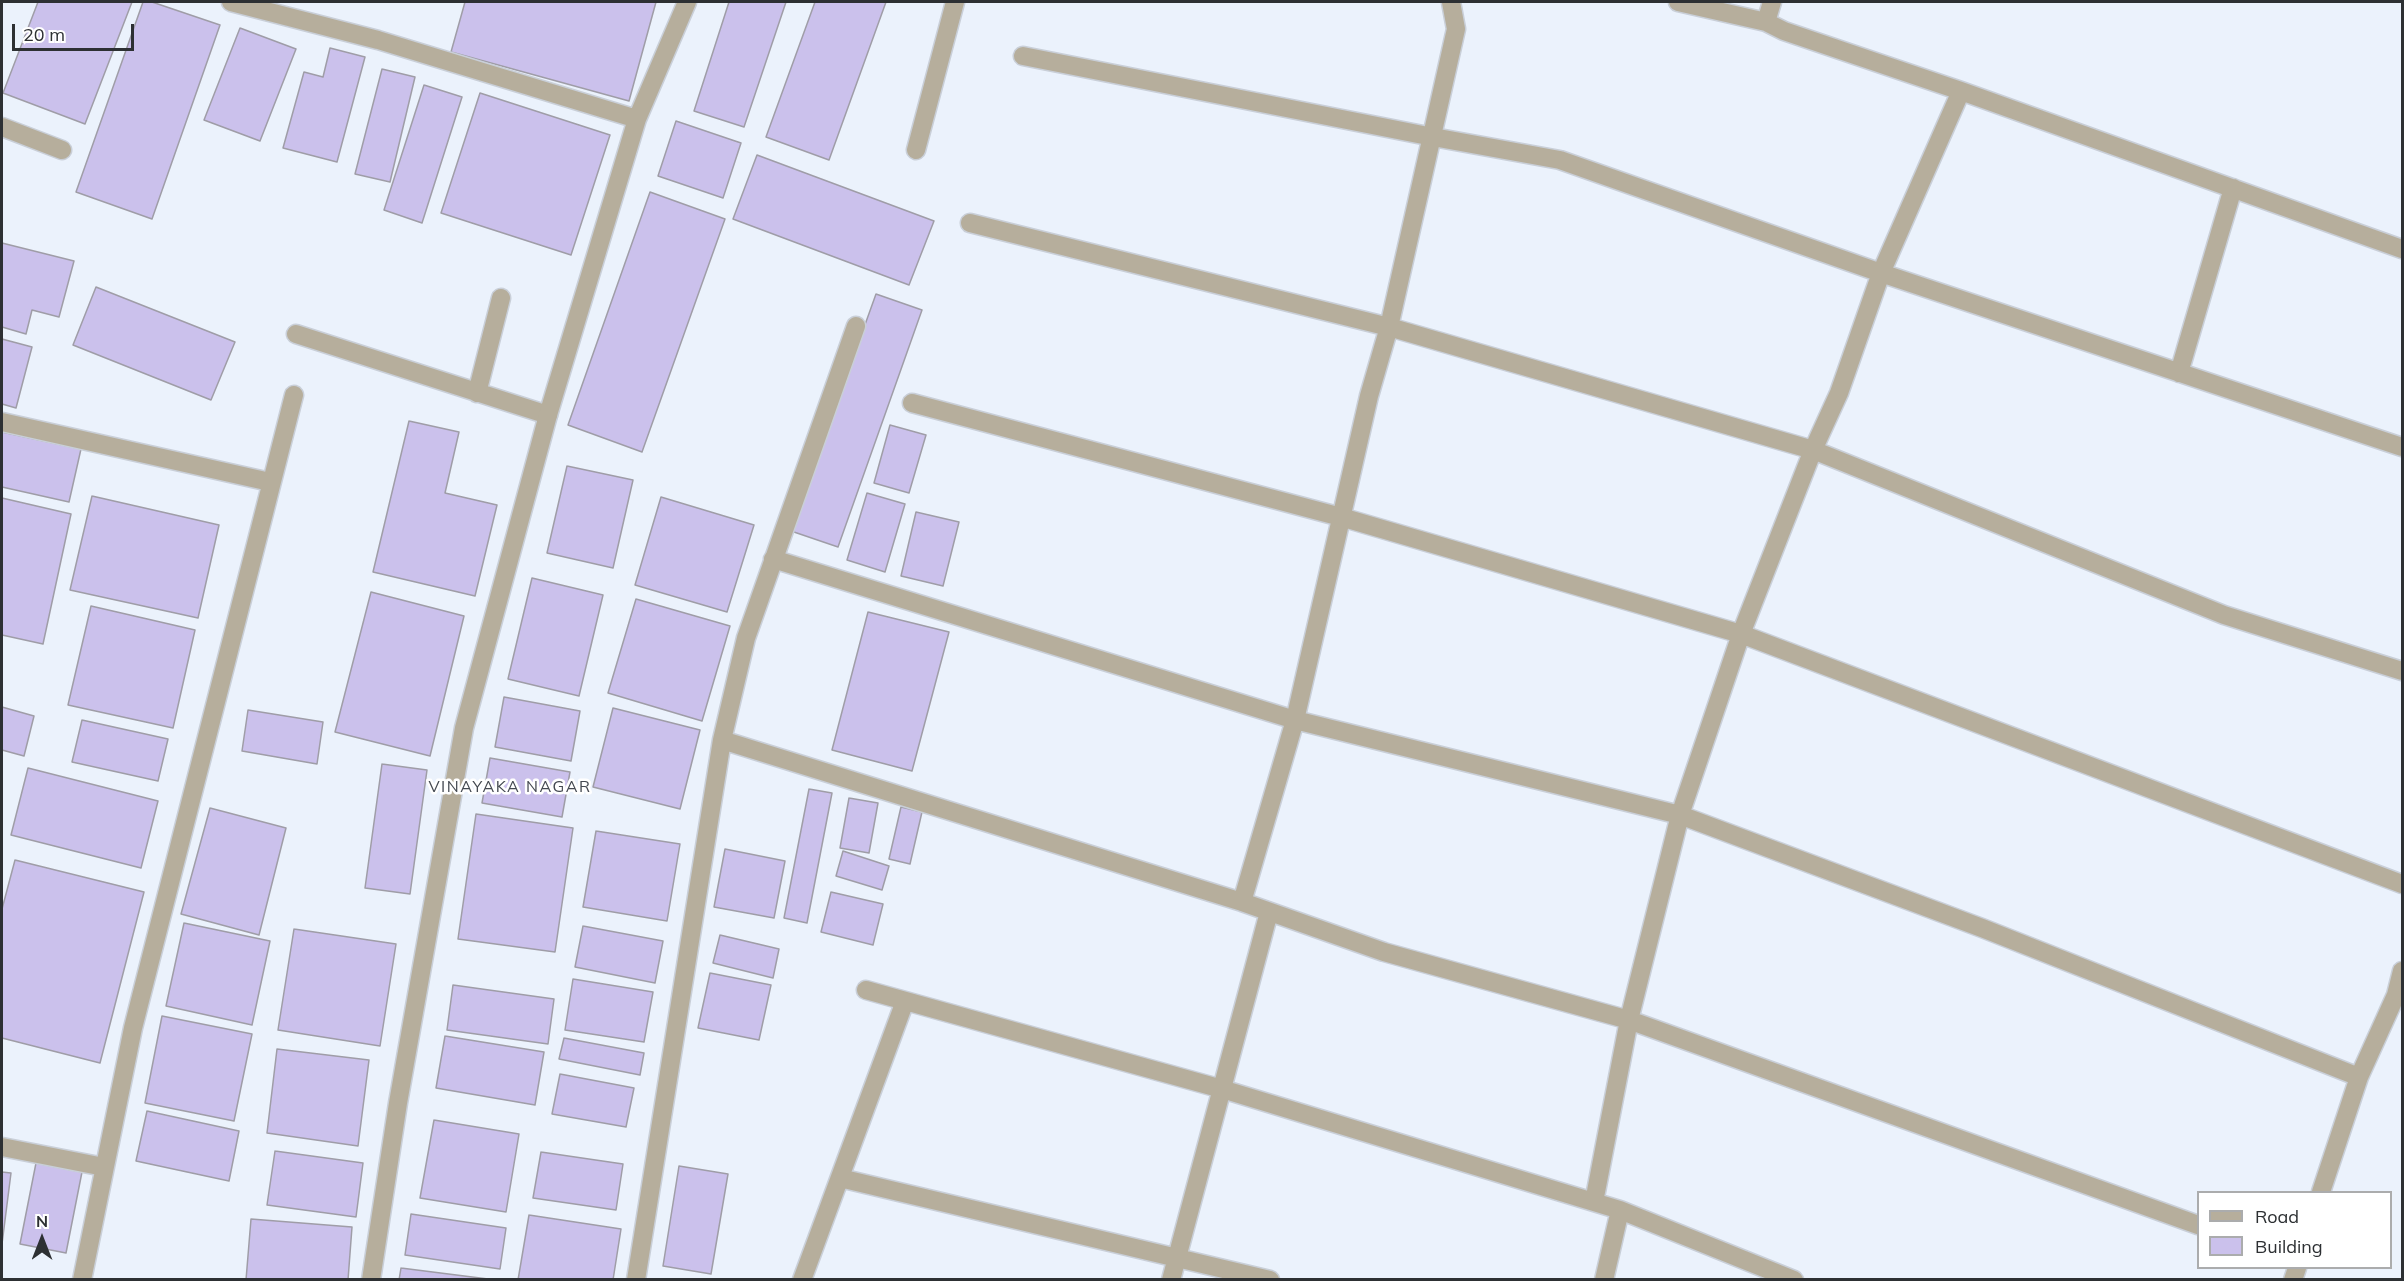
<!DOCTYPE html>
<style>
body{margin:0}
#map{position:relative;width:2404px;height:1281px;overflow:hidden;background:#ebf2fc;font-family:Mulish,sans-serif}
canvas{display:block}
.frame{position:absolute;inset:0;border:3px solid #2d3033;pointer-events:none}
.legend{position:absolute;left:2197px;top:1191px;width:195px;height:78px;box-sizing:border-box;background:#fff;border:2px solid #abacad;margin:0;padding:8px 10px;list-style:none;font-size:18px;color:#2d3033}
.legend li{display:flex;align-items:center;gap:12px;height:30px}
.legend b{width:30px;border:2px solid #abacad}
.north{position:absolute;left:12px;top:1209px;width:60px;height:60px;-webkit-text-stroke:4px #fff;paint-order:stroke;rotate:0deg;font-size:16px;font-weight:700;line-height:24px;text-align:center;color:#2d3033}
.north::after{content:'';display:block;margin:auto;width:21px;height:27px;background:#2d3033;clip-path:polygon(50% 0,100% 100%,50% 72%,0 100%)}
.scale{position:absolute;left:12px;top:24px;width:122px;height:27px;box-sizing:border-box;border:3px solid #2d3033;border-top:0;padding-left:8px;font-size:18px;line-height:21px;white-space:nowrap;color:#2d3033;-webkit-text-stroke:4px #fff;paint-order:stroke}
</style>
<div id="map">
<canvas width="2404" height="1281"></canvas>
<div class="frame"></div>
<ul class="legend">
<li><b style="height:8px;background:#b6ae9c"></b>Road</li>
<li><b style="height:16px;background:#cbc1ec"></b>Building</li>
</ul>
<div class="north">N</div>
<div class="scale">20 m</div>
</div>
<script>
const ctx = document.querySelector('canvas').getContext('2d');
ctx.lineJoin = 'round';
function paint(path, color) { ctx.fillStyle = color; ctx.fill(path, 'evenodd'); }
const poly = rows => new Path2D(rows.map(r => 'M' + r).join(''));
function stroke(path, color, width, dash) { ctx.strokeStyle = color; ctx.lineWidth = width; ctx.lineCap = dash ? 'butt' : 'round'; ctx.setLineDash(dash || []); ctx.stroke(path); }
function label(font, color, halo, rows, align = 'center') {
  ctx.font = font + ' Mulish,sans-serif'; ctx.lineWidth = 5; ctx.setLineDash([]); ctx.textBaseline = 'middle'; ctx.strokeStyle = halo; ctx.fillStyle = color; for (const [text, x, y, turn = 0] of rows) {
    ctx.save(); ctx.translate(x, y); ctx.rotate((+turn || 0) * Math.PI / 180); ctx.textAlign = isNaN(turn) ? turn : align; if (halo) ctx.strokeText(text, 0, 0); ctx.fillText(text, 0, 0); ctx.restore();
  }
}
const building = poly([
 [38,2,132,2,85,124,3,93,38,2],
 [143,2,152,2,220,25,152,219,76,192,143,2],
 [465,2,656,2,629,101,451,52,465,2],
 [729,2,786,2,744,127,694,111,729,2],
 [815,2,886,2,829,160,766,137,815,2],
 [240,28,296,49,260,141,204,120,240,28],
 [330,48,365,57,337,162,283,148,304,72,323,77,330,48],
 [382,69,415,77,390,182,355,174,382,69],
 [424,85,462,97,422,223,384,210,424,85],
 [480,93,610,135,571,255,441,213,480,93],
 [676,121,741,143,723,198,658,176,676,121],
 [757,155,934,221,909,285,733,219,757,155],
 [650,192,725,219,642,452,568,425,650,192],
 [2,243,74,261,59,317,32,310,26,334,2,327,2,243],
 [96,287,235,342,211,400,73,345,96,287],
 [876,294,922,310,838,547,791,531,876,294],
 [2,339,32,347,16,408,2,404,2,339],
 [409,421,459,432,445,493,497,505,475,596,373,572,409,421],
 [890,425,926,435,909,493,874,483,890,425],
 [2,432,81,449,69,502,2,487,2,432],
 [567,466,633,480,613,568,547,553,567,466],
 [867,493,905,504,885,572,847,560,867,493],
 [92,496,219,525,198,618,70,590,92,496],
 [661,497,754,525,727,612,635,585,661,497],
 [2,498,71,514,43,644,2,635,2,498],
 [916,512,959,522,943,586,901,576,916,512],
 [532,578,603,595,579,696,508,679,532,578],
 [371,592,464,616,430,756,335,732,371,592],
 [636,599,730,626,702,721,608,693,636,599],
 [91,606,195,630,173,728,68,705,91,606],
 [868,612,949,632,912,771,832,750,868,612],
 [504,697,580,711,571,761,495,747,504,697],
 [2,707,34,716,24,756,2,750,2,707],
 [613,708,700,730,680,809,593,787,613,708],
 [248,710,323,722,317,764,242,751,248,710],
 [82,720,168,739,158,781,72,762,82,720],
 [490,758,570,772,562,817,482,803,490,758],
 [382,764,427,770,410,894,365,888,382,764],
 [28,768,158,801,141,868,11,835,28,768],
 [809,789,832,793,807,923,784,918,809,789],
 [849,798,878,803,869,853,840,848,849,798],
 [901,807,922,812,910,864,889,859,901,807],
 [210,808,286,828,259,935,181,914,210,808],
 [476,814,573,828,555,952,458,939,476,814],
 [596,831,680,844,667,921,583,907,596,831],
 [725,849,785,861,774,918,714,907,725,849],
 [843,851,889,866,882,890,836,876,843,851],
 [15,860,144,892,100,1063,2,1038,2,909,15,860],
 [831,892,883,904,873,945,821,932,831,892],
 [184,923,270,941,252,1025,166,1006,184,923],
 [583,926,663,941,655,983,575,967,583,926],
 [294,929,396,944,380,1046,278,1030,294,929],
 [720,935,779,949,773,978,713,963,720,935],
 [710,973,771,985,759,1040,698,1028,710,973],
 [573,979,653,992,644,1042,565,1030,573,979],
 [453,985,554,999,548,1044,447,1030,453,985],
 [162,1016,252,1034,234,1121,145,1103,162,1016],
 [445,1036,544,1052,535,1105,436,1088,445,1036],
 [564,1038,644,1053,640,1075,559,1059,564,1038],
 [277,1049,369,1060,358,1146,267,1133,277,1049],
 [560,1074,634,1088,626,1127,552,1114,560,1074],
 [147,1111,239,1131,229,1181,136,1161,147,1111],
 [434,1120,519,1134,506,1212,420,1198,434,1120],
 [275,1151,363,1163,356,1217,267,1205,275,1151],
 [541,1152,623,1164,616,1210,533,1198,541,1152],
 [36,1163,82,1172,66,1253,20,1244,36,1163],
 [679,1166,728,1174,711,1274,663,1266,679,1166],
 [2,1172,11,1173,2,1244,2,1172],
 [411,1214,506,1228,500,1269,405,1255,411,1214],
 [529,1215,621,1229,613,1280,518,1280,529,1215],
 [251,1219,352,1227,348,1280,246,1280,251,1219],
 [401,1268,496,1280,399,1280,401,1268]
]);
const lane = poly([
 [916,150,955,2],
 [296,334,548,415],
 [477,393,501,298]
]);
const street = poly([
 [231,2,378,40,637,119],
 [1678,2,1766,22,1784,31,1961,91,2402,249],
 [1766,22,1772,2],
 [1023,56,1433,137,1560,160,1881,273,2402,447],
 [2,127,62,150],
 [970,223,1389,327,1813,450,2224,615,2402,671],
 [2179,373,2233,188],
 [912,403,1341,517,1741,634,2402,884],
 [2,422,270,482],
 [773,559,1295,720,1680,815,1982,928,2359,1077],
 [722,740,1242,902,1384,952,1629,1020,2198,1225],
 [1242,902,1295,720,1369,396,1389,327,1456,29,1451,2],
 [866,990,1222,1089,1620,1210,1794,1280],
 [2,1147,104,1167],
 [840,1178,1270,1280],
 [2321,1192,2359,1077,2396,995,2402,971],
 [1594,1202,1629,1020,1680,815,1741,634,1813,450,1839,393,1881,273,1961,91],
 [82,1280,133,1028,294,395],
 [371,1280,398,1103,464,728,548,415,637,119,687,2],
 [636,1280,722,740,746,638,856,326],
 [802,1280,905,1001],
 [1171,1280,1269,912],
 [1604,1280,1620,1210],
 [2293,1280,2297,1268]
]);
const neighbourhoodNames = [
 ["VINAYAKA NAGAR",510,787]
];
paint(building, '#cbc1ec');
stroke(building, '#9f9da7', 1.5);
stroke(lane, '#c9cfd8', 21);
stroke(street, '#c9cfd8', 21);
stroke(lane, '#b6ae9c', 18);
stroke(street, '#b6ae9c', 18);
ctx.letterSpacing = '1.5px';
label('16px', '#444951', '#fff', neighbourhoodNames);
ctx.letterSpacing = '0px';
</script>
